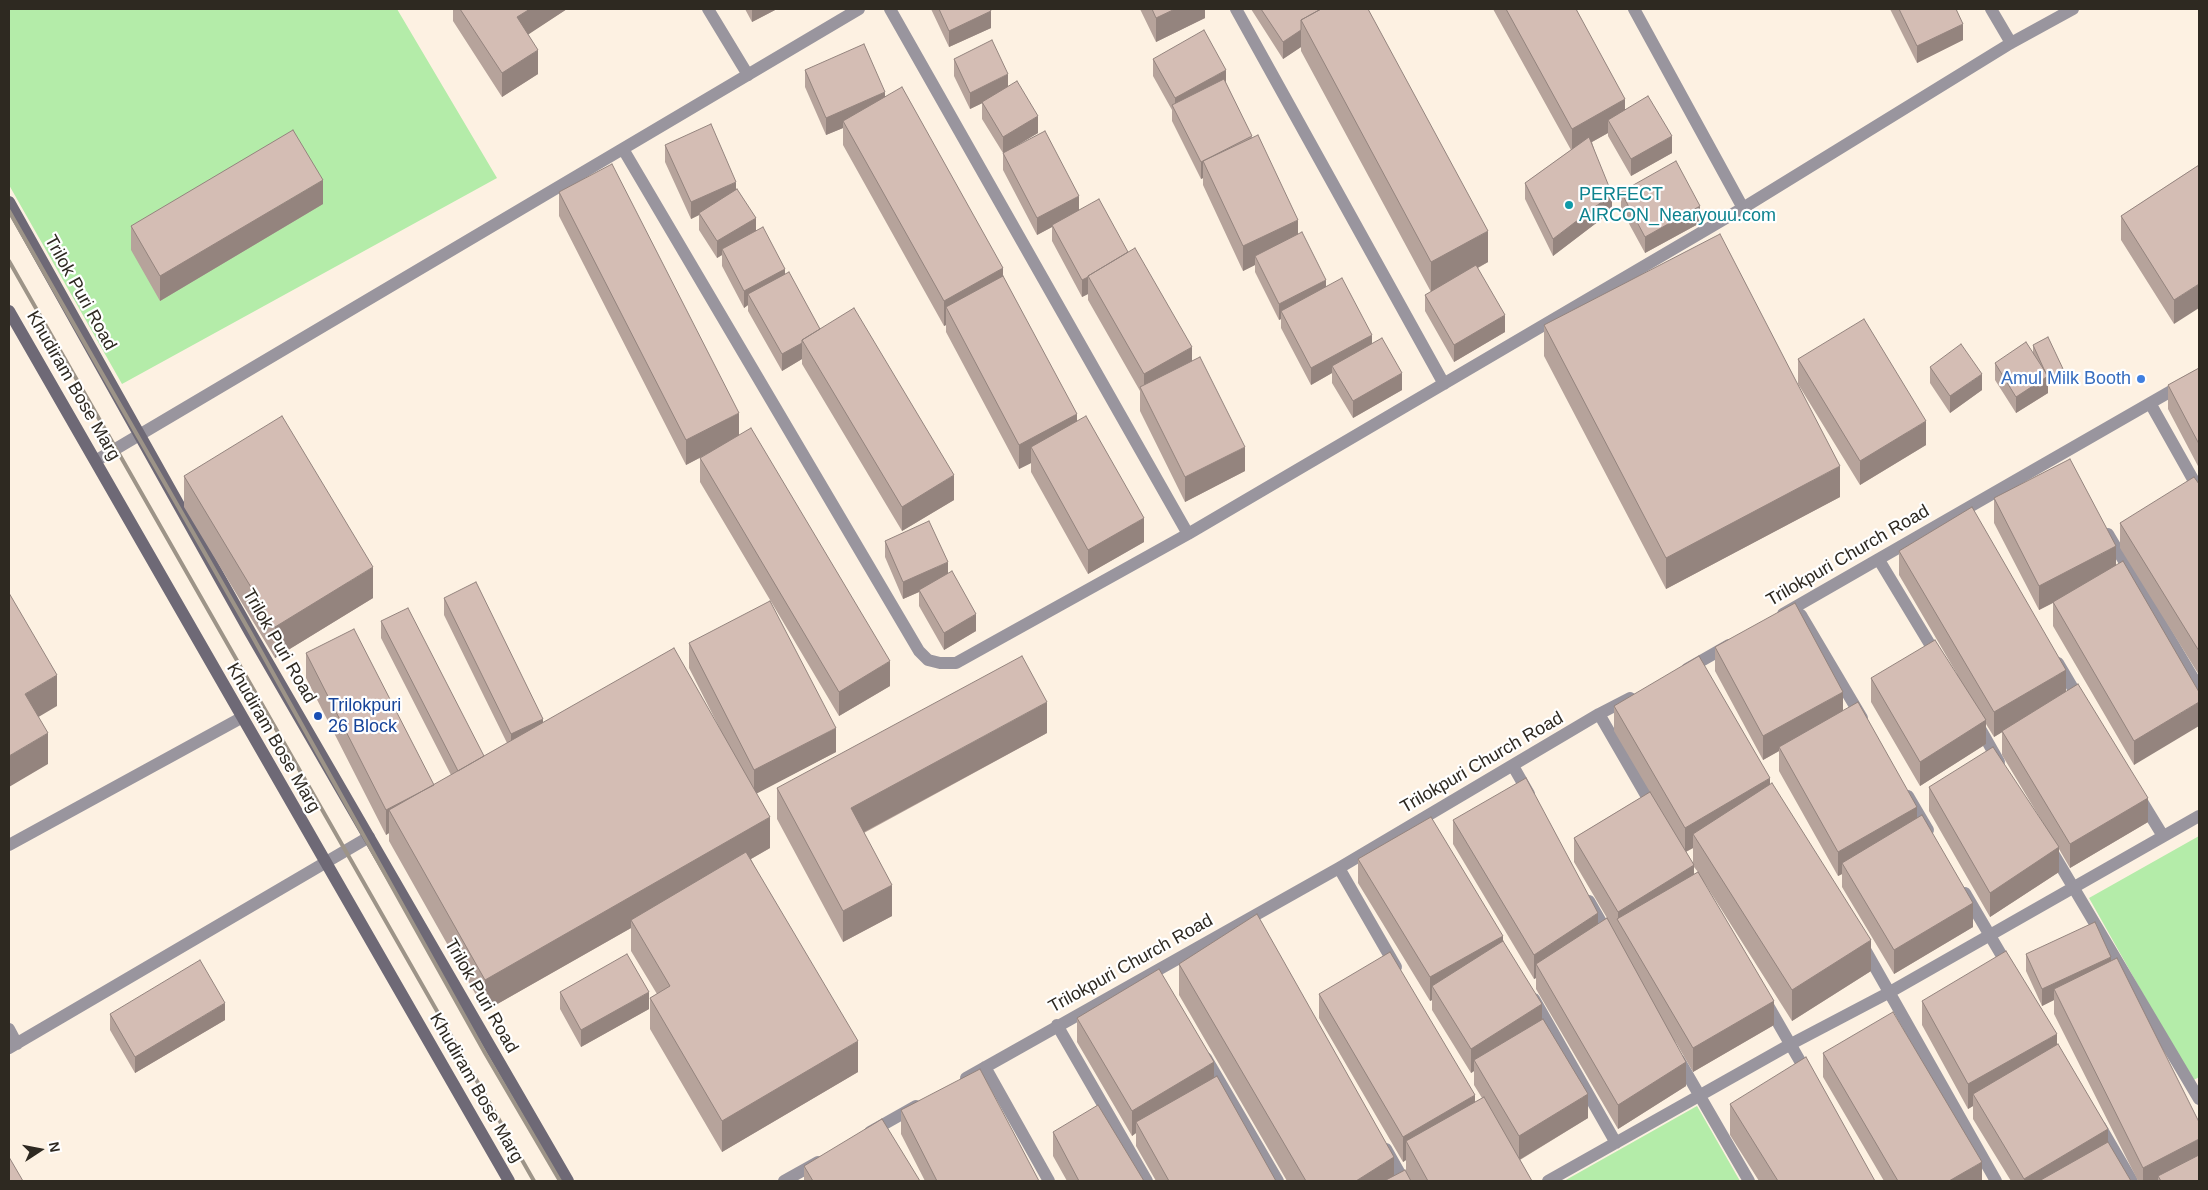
<!DOCTYPE html>
<style>
body{margin:0}
#map{position:relative;width:2208px;height:1190px;overflow:hidden;background:#fdf1e2;font-family:Helvetica,sans-serif}
canvas{display:block}
.frame{position:absolute;inset:0;border:10px solid #2e2921;pointer-events:none}
.north{position:absolute;left:15px;top:1125px;width:50px;height:50px;-webkit-text-stroke:4px #fff;paint-order:stroke;rotate:79deg;font-size:14px;font-weight:700;line-height:20px;text-align:center;color:#2e2921}
.north::after{content:'';display:block;margin:auto;width:18px;height:22px;background:#2e2921;clip-path:polygon(50% 0,100% 100%,50% 72%,0 100%)}
</style>
<div id="map">
<canvas width="2208" height="1190"></canvas>
<div class="frame"></div>
<div class="north">N</div>
</div>
<script>
const ctx = document.querySelector('canvas').getContext('2d');
ctx.lineJoin = 'round';
function paint(path, color) { ctx.fillStyle = color; ctx.fill(path, 'evenodd'); }
const poly = rows => new Path2D(rows.map(r => 'M' + r).join(''));
function stroke(path, color, width, dash) { ctx.strokeStyle = color; ctx.lineWidth = width; ctx.lineCap = dash ? 'butt' : 'round'; ctx.setLineDash(dash || []); ctx.stroke(path); }
function label(font, color, halo, rows, align = 'center') {
  ctx.font = font + ' Helvetica,sans-serif'; ctx.lineWidth = 4.5; ctx.setLineDash([]); ctx.textBaseline = 'middle'; ctx.strokeStyle = halo; ctx.fillStyle = color; for (const [text, x, y, turn = 0] of rows) {
    ctx.save(); ctx.translate(x, y); ctx.rotate((+turn || 0) * Math.PI / 180); ctx.textAlign = isNaN(turn) ? turn : align; if (halo) ctx.strokeText(text, 0, 0); ctx.fillText(text, 0, 0); ctx.restore();
  }
}
const green = poly([
 [9,9,397,9,497,178,122,384,9,185],
 [2199,836,2199,1077,2192,1081,2089,898],
 [1697,1106,1740,1181,1564,1181]
]);
const street = poly([
 [708,9,748,75],
 [890,9,1188,534],
 [1236,9,1444,384],
 [1634,9,1743,208],
 [1991,9,2011,43],
 [623,149,919,651,928,660,940,663,956,663,1188,534,1743,208,2011,43,2073,9],
 [2150,403,2199,490],
 [97,460,859,9],
 [2108,534,2199,688],
 [1879,560,1937,656],
 [1783,614,2199,375],
 [1801,615,1862,718],
 [2058,663,2081,702],
 [1687,669,1729,645],
 [1599,714,1654,809],
 [1978,725,1999,762],
 [1513,766,1529,794],
 [1908,796,1928,830],
 [2141,800,2163,836],
 [9,845,241,718],
 [2050,848,2199,1099],
 [1339,868,1396,967],
 [1965,893,2009,968],
 [1589,901,1609,936],
 [1863,946,1996,1181],
 [1534,999,1616,1143],
 [1766,1002,1808,1075],
 [1057,1025,1147,1181],
 [9,1029,17,1044],
 [9,1048,369,837],
 [1206,1058,1278,1181],
 [1679,1060,1749,1181],
 [985,1067,1049,1181],
 [966,1078,1339,868,1599,714,1630,698],
 [2100,1126,2132,1181],
 [870,1132,916,1106],
 [1386,1149,1404,1181],
 [784,1181,818,1162],
 [1548,1181,1791,1044,1890,992,2199,816]
]);
const secondary = poly([
 [9,202,250,632,568,1181],
 [9,311,509,1181]
]);
const rail = poly([
 [9,211,250,632,485,1053,560,1181],
 [9,261,534,1181]
]);
const wall = poly([
 [453,9,567,9,528,34,538,74,502,97,453,21],
 [745,9,777,9,752,22],
 [931,9,990,9,991,28,949,47],
 [1140,9,1205,9,1205,18,1156,42],
 [1251,9,1368,9,1488,262,1478,268,1505,332,1454,362,1425,311,1425,295,1431,292,1301,51,1301,47,1283,59],
 [1493,9,1576,9,1625,110,1672,153,1631,176,1608,136,1608,133,1592,142,1612,211,1553,256,1525,199,1525,183,1571,150],
 [1890,9,1956,9,1963,40,1917,63],
 [954,59,1008,87,1038,133,1010,149,1128,252,1192,361,1245,471,1185,502,1140,411,1140,391,1088,300,1088,294,1082,297,1052,241,1052,227,1037,235,1003,170,1003,153,982,119,982,103,970,109,954,76],
 [1153,59,1226,83,1298,234,1326,287,1372,343,1402,390,1353,418,1332,383,1332,373,1311,385,1281,328,1281,319,1279,320,1255,272,1255,265,1243,271,1203,185,1203,178,1201,179,1172,121,1172,110,1153,76],
 [805,70,885,97,1003,276,1077,421,1144,542,1088,574,1031,472,1031,463,1019,469,946,332,946,325,944,326,843,145,843,128,826,135,805,87],
 [665,145,736,189,756,231,785,274,820,329,954,500,902,531,802,364,802,359,782,371,748,311,748,305,744,308,722,266,722,255,717,258,699,230,699,215,691,219,665,162],
 [2199,165,2174,324,2121,240,2121,216],
 [559,192,739,435,890,686,839,716,700,482,700,458,709,453,686,465,559,216],
 [1621,192,1700,223,1645,253,1621,209],
 [323,204,160,301,131,250,131,226],
 [1544,325,1840,497,1666,589,1544,356],
 [2033,345,2064,379,2048,386,2048,385,2048,393,2016,413,1995,380,1995,363,2033,353],
 [1798,359,1926,445,1860,485,1798,384],
 [1930,367,1982,390,1950,413,1930,383],
 [2199,368,2199,468,2168,409,2168,385],
 [184,476,373,598,275,658,184,507],
 [2199,484,2199,675,2120,548,2120,523],
 [1994,498,2116,565,2199,692,2134,765,2053,626,2053,603,2039,610,1994,523],
 [885,541,948,574,976,631,944,650,919,606,919,592,903,599,885,557],
 [1899,551,2066,692,2148,822,2070,868,2059,849,2059,872,1990,917,1929,811,1929,787,2043,823,2002,755,2002,732,1994,737,1986,724,1986,744,1920,786,1871,702,1871,678,1957,674,1899,575],
 [444,598,543,723,720,729,689,668,689,643,836,752,756,793,770,848,751,859,858,1072,722,1152,650,1029,650,998,657,994,631,951,631,928,485,1011,389,841,389,833,386,835,306,678,306,653,434,785,451,775,381,638,381,621,484,756,507,743,444,615],
 [1715,647,1843,710,1917,818,1973,927,1894,974,1842,887,1842,874,1838,876,1779,771,1779,751,1763,760,1715,671],
 [1614,706,1770,785,1871,971,1792,1021,1704,882,1774,1025,1693,1072,1675,1041,1686,1086,1618,1129,1536,989,1536,978,1534,979,1453,844,1453,820,1598,924,1607,918,1574,862,1574,838,1650,792,1614,731],
 [1693,848,1693,863,1686,852],
 [1694,867,1698,872,1694,874],
 [1047,733,864,833,892,916,843,942,777,819,777,788],
 [1358,859,1503,941,1542,1020,1588,1118,1520,1160,1532,1181,1287,1181,1179,995,1179,964,1394,1176,1406,1172,1406,1160,1403,1162,1319,1018,1319,994,1475,1102,1482,1098,1474,1085,1474,1071,1471,1073,1432,1010,1432,1000,1430,1001,1358,883],
 [2026,954,2111,961,2199,1181,2138,1181,2054,1014,2054,1000,2042,1006,2026,971],
 [560,992,649,1009,581,1047,560,1009],
 [1922,1001,2057,1045,2108,1129,2108,1142,2131,1181,2011,1181,1973,1119,1973,1106,1968,1109,1922,1025],
 [110,1014,225,1020,135,1073,110,1030],
 [1077,1018,1214,1077,1276,1181,1156,1181,1136,1146,1136,1133,1132,1136,1077,1042],
 [1823,1053,1982,1181,1884,1181,1823,1077],
 [1730,1104,1875,1181,1759,1181,1730,1135],
 [901,1110,1039,1181,925,1181,901,1134],
 [1053,1132,1144,1181,1067,1181,1053,1156],
 [804,1166,920,1181,804,1181]
]);
const shadedWall = poly([
 [530,9,567,9,517,42,517,17],
 [752,9,777,9,752,22],
 [1175,9,1205,9,1205,18,1156,42,1156,18],
 [991,11,991,28,949,47,949,31],
 [1963,24,1963,40,1917,63,1917,46],
 [1301,30,1301,47,1283,59,1283,42],
 [538,50,538,74,502,97,502,73],
 [1226,70,1226,86,1175,111,1175,98],
 [1008,74,1008,91,970,109,970,93],
 [885,92,885,109,843,121,843,128,826,135,826,118],
 [1625,99,1625,124,1608,120,1608,133,1572,153,1572,129],
 [1038,116,1038,133,1003,154,1003,137],
 [1672,136,1672,153,1631,176,1631,159],
 [1203,161,1203,178,1201,179,1201,162],
 [323,180,323,204,160,301,160,276],
 [736,182,736,199,699,213,699,215,691,219,691,202],
 [1612,194,1612,211,1553,256,1553,239],
 [1079,196,1079,213,1052,225,1052,227,1037,235,1037,218],
 [1700,206,1700,223,1645,253,1645,237],
 [756,218,756,234,722,249,722,255,717,258,717,241],
 [1298,220,1298,245,1255,256,1255,265,1243,271,1243,246],
 [1488,231,1488,262,1431,293,1431,262],
 [1003,268,1003,292,946,307,946,325,944,326,944,301],
 [785,269,785,286,748,294,748,305,744,308,744,291],
 [1088,277,1088,294,1082,297,1082,280],
 [1326,280,1326,297,1281,311,1281,319,1279,320,1279,304],
 [2199,284,2199,308,2174,324,2174,300],
 [1505,315,1505,332,1454,362,1454,345],
 [1372,335,1372,352,1332,366,1332,373,1311,385,1311,368],
 [802,343,802,359,782,371,782,354],
 [1192,347,1192,371,1144,395,1144,374],
 [2064,371,2064,379,2048,386,2048,378],
 [1402,373,1402,390,1353,418,1353,401],
 [1982,374,1982,390,1950,413,1950,396],
 [2048,376,2048,393,2016,413,2016,397],
 [739,413,739,437,686,465,686,440],
 [1077,414,1077,438,1031,447,1031,463,1019,469,1019,445],
 [1926,421,1926,445,1860,485,1860,461],
 [1245,447,1245,471,1185,502,1185,477],
 [1840,466,1840,497,1666,589,1666,558],
 [954,475,954,500,902,531,902,507],
 [1144,518,1144,542,1088,574,1088,550],
 [2116,546,2116,570,2039,610,2039,586],
 [948,562,948,579,919,590,919,592,903,599,903,582],
 [373,567,373,598,275,658,275,627],
 [976,614,976,631,944,650,944,633],
 [890,661,890,686,839,716,839,692],
 [2066,670,2066,694,1994,737,1994,712],
 [57,675,57,706,25,725,25,694],
 [1843,692,1843,716,1779,747,1779,751,1763,760,1763,736],
 [1047,702,1047,733,851,839,851,808],
 [2199,702,2199,726,2134,765,2134,741],
 [543,719,543,735,511,751,511,734],
 [1986,720,1986,744,1920,786,1920,762],
 [836,728,836,752,754,795,754,770],
 [48,733,48,764,9,787,9,756],
 [1770,778,1770,802,1693,834,1693,848,1685,852,1685,828],
 [434,786,389,810,389,833,386,835,386,810],
 [2148,798,2148,822,2070,868,2070,844],
 [1917,807,1917,831,1842,863,1842,874,1838,876,1838,852],
 [770,817,770,848,634,926,631,920,631,928,485,1011,485,980],
 [2059,847,2059,872,1990,917,1990,893],
 [1694,865,1694,889,1618,920,1618,912],
 [892,885,892,916,843,942,843,911],
 [1973,903,1973,927,1894,974,1894,950],
 [1598,913,1598,937,1536,964,1536,978,1534,979,1534,955],
 [1503,936,1503,960,1432,986,1432,1000,1430,1001,1430,977],
 [1871,940,1871,971,1792,1021,1792,990],
 [2111,957,2111,974,2054,989,2054,1000,2042,1006,2042,989],
 [649,992,649,1009,581,1047,581,1030],
 [1774,1001,1774,1025,1693,1072,1693,1048],
 [225,1003,225,1020,135,1073,135,1057],
 [1542,1004,1542,1028,1474,1060,1474,1071,1471,1073,1471,1049],
 [2057,1034,2057,1058,1973,1094,1973,1106,1968,1109,1968,1084],
 [858,1041,858,1072,722,1152,722,1121],
 [1214,1062,1214,1086,1136,1122,1136,1133,1132,1136,1132,1111],
 [1686,1062,1686,1086,1618,1129,1618,1105],
 [1588,1094,1588,1118,1519,1160,1519,1136],
 [1475,1095,1475,1119,1406,1141,1406,1160,1403,1162,1403,1137],
 [2108,1129,2108,1153,2060,1181,2024,1181,2024,1179],
 [2199,1139,2199,1164,2158,1176,2158,1181,2143,1181,2143,1168],
 [1394,1157,1394,1181,1356,1181],
 [1982,1162,1982,1181,1949,1181]
]);
const building = poly([
 [460,9,530,9,517,17,538,50,502,73,460,9],
 [939,9,990,9,991,11,949,31,939,9],
 [1152,9,1175,9,1156,18,1152,9],
 [1261,9,1321,9,1301,20,1301,30,1283,42,1261,9],
 [1321,9,1368,9,1488,231,1431,262,1301,20,1321,9],
 [1506,9,1576,9,1625,99,1572,129,1506,9],
 [1899,9,1956,9,1963,24,1917,46,1899,9],
 [1204,30,1226,70,1175,98,1153,59,1204,30],
 [992,40,1008,74,970,93,954,59,992,40],
 [864,44,885,92,826,118,805,70,864,44],
 [1224,79,1252,136,1201,162,1172,105,1224,79],
 [1017,81,1038,116,1003,137,982,102,1017,81],
 [902,87,1003,268,944,301,843,121,902,87],
 [1648,96,1672,136,1631,159,1608,120,1648,96],
 [711,124,736,182,691,202,665,145,711,124],
 [293,130,323,180,160,276,131,226,293,130],
 [1045,131,1079,196,1037,218,1003,153,1045,131],
 [1258,135,1298,220,1243,246,1203,161,1258,135],
 [1589,137,1612,194,1553,239,1525,183,1589,137],
 [1676,161,1700,206,1645,237,1621,192,1676,161],
 [612,164,739,413,686,440,559,192,612,164],
 [2199,165,2199,284,2174,300,2121,216,2199,165],
 [737,189,756,218,717,241,699,213,737,189],
 [1099,199,1128,252,1088,276,1088,277,1082,280,1052,225,1099,199],
 [763,227,785,269,744,291,722,249,763,227],
 [1302,232,1326,280,1279,304,1255,256,1302,232],
 [1720,234,1840,466,1666,558,1544,325,1720,234],
 [1135,248,1192,347,1144,374,1088,276,1135,248],
 [1476,265,1505,315,1454,345,1425,295,1476,265],
 [789,272,820,329,802,340,802,343,782,354,748,294,789,272],
 [1003,276,1077,414,1019,445,946,307,1003,276],
 [1342,278,1372,335,1311,368,1281,311,1342,278],
 [854,308,954,475,902,507,802,340,854,308],
 [1864,319,1926,421,1860,461,1798,359,1864,319],
 [2048,337,2064,371,2048,378,2033,345,2048,337],
 [1382,338,1402,373,1353,401,1332,366,1382,338],
 [2026,342,2048,376,2016,397,1995,363,2026,342],
 [1961,344,1982,374,1950,396,1930,367,1961,344],
 [1200,357,1245,447,1185,477,1140,387,1200,357],
 [2199,368,2199,444,2168,385,2199,368],
 [282,416,373,567,275,627,184,476,282,416],
 [1086,416,1144,518,1088,550,1031,447,1086,416],
 [751,428,890,661,839,692,700,458,751,428],
 [2070,459,2116,546,2039,586,1994,498,2070,459],
 [2194,477,2199,484,2199,651,2120,523,2194,477],
 [1972,507,2066,670,1994,712,1899,551,1972,507],
 [929,521,948,562,903,582,885,541,929,521],
 [2123,561,2199,692,2199,702,2134,741,2053,602,2123,561],
 [952,571,976,614,944,633,919,590,952,571],
 [476,582,543,719,511,734,444,598,476,582],
 [9,593,57,675,25,694,48,733,9,756,9,593],
 [770,601,836,728,754,770,689,643,770,601],
 [1795,603,1843,692,1763,736,1715,647,1795,603],
 [408,608,484,756,458,771,381,621,408,608],
 [354,629,434,785,386,810,306,653,354,629],
 [1935,640,1986,720,1920,762,1871,678,1935,640],
 [674,648,770,817,485,980,389,810,674,648],
 [1022,656,1047,702,851,808,892,885,843,911,777,788,1022,656],
 [1699,656,1770,778,1685,828,1614,706,1699,656],
 [2078,684,2148,798,2070,844,2002,731,2078,684],
 [1858,702,1917,807,1838,852,1779,747,1858,702],
 [1993,747,2059,847,1990,893,1929,787,1993,747],
 [1526,778,1598,913,1534,955,1453,820,1526,778],
 [1772,783,1871,940,1792,990,1693,834,1772,783],
 [1650,792,1694,865,1618,912,1574,838,1650,792],
 [1922,815,1973,903,1894,950,1842,863,1922,815],
 [1431,817,1503,936,1430,977,1358,859,1431,817],
 [746,852,858,1041,722,1121,650,998,670,986,631,920,746,852],
 [1698,872,1774,1001,1693,1048,1617,919,1698,872],
 [1257,914,1394,1157,1356,1181,1306,1181,1179,964,1257,914],
 [1607,918,1686,1062,1618,1105,1536,964,1607,918],
 [2095,922,2111,957,2042,989,2026,954,2095,922],
 [1503,941,1542,1004,1471,1049,1432,986,1503,941],
 [2006,951,2057,1034,1968,1084,1922,1001,2006,951],
 [1390,952,1475,1095,1403,1137,1319,994,1390,952],
 [627,954,649,992,581,1030,560,992,627,954],
 [2117,958,2199,1122,2199,1139,2143,1168,2054,989,2117,958],
 [200,960,225,1003,135,1057,110,1014,200,960],
 [1159,969,1214,1062,1132,1111,1077,1018,1159,969],
 [1893,1012,1982,1162,1949,1181,1898,1181,1823,1053,1893,1012],
 [1543,1019,1588,1094,1519,1136,1474,1060,1543,1019],
 [2058,1044,2108,1129,2024,1179,1973,1094,2058,1044],
 [1806,1057,1875,1181,1778,1181,1730,1104,1806,1057],
 [980,1069,1039,1181,937,1181,901,1110,980,1069],
 [1217,1076,1276,1181,1169,1181,1136,1122,1217,1076],
 [1484,1097,1532,1181,1428,1181,1406,1141,1484,1097],
 [1098,1105,1144,1181,1079,1181,1053,1132,1098,1105],
 [882,1119,920,1181,813,1181,804,1166,882,1119],
 [2108,1142,2131,1181,2039,1181,2108,1142],
 [2199,1155,2199,1181,2161,1181,2158,1176,2199,1155],
 [9,1157,23,1181,9,1181,9,1157],
 [1405,1170,1411,1181,1384,1181,1405,1170]
]);
const markers = [
 [1569,205,5,"#0f9aa8"],
 [2141,379,5,"#3f7fe0"],
 [318,716,5,"#1a4fb4"]
];
const cultureNames = [
 ["PERFECT",1579,195],
 ["AIRCON_Nearyouu.com",1579,216]
];
const streetNames = [
 ["Trilok Puri Road",80,293,61],
 ["Khudiram Bose Marg",73,386,60],
 ["Trilokpuri Church Road",1848,556,-30],
 ["Trilok Puri Road",279,646,60],
 ["Khudiram Bose Marg",273,738,60],
 ["Trilokpuri Church Road",1482,763,-30],
 ["Trilokpuri Church Road",1131,964,-29],
 ["Trilok Puri Road",481,996,60],
 ["Khudiram Bose Marg",476,1088,60]
];
const shopNames = [
 ["Amul Milk Booth",2131,379]
];
const transitNames = [
 ["Trilokpuri",328,706],
 ["26 Block",328,727]
];
paint(green, '#b4eca9');
stroke(street, '#99959e', 12);
stroke(secondary, '#6e6976', 12);
stroke(rail, '#9d9488', 4);
paint(wall, '#b6a39b');
paint(shadedWall, '#94847e');
paint(building, '#d4bdb4');
stroke(building, '#94847e', 1);
for (const [x, y, r, color] of markers) { const dot = new Path2D(); dot.arc(x, y, r, 0, 2 * Math.PI); ctx.fillStyle = color; ctx.fill(dot); stroke(dot, '#fff', 2); }
label('18px', '#0d838f', '#fff', cultureNames, 'left');
label('18px', '#2e2921', '#fff', streetNames);
label('18px', '#366cbe', '#fff', shopNames, 'right');
label('18px', '#164399', '#fff', transitNames, 'left');
</script>
